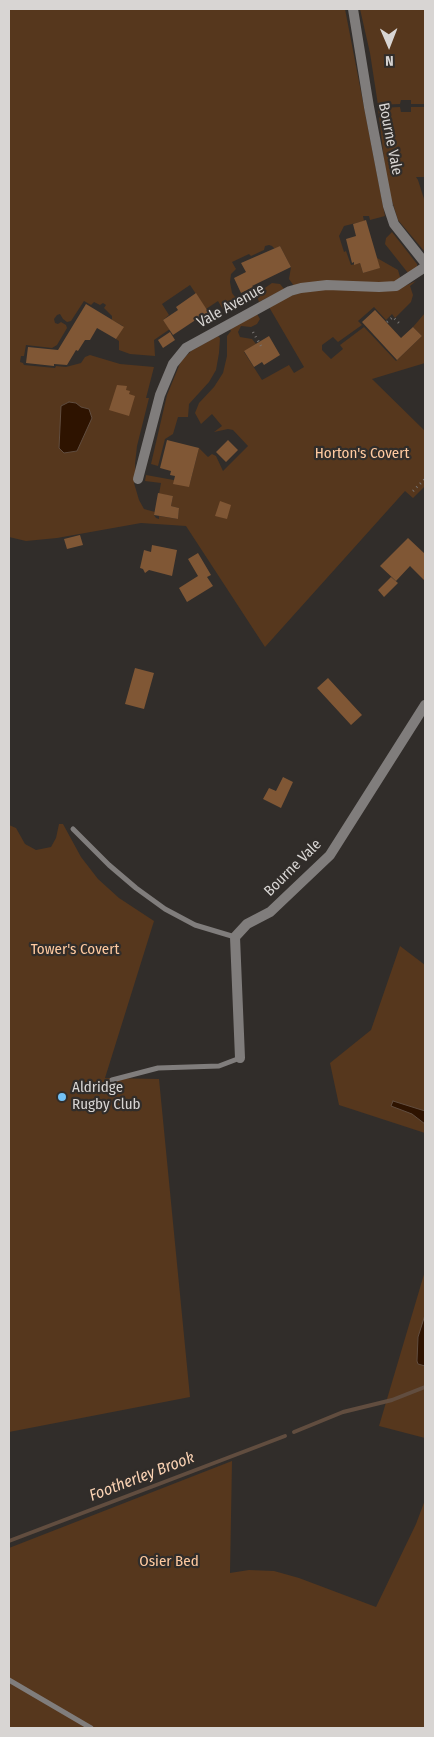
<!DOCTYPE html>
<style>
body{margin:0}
#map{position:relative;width:434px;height:1737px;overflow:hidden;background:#312d2a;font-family:"Fira Sans Condensed",sans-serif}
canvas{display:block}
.frame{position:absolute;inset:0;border:10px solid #d8d5d3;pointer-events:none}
.north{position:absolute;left:364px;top:20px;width:50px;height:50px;-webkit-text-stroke:4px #312d2a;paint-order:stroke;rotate:179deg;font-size:14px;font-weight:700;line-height:20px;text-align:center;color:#d8d5d3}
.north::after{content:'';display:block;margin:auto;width:18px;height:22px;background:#d8d5d3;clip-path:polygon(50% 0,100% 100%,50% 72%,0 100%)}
</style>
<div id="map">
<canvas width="434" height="1737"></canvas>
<div class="frame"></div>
<div class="north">N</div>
</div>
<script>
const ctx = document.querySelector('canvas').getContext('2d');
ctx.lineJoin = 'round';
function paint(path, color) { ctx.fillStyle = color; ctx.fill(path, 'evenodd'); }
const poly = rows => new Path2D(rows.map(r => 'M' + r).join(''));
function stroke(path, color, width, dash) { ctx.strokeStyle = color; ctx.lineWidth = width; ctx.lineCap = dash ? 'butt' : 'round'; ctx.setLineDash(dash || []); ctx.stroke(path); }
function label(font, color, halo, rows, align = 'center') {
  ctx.font = font + ' "Fira Sans Condensed",sans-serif'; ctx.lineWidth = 4.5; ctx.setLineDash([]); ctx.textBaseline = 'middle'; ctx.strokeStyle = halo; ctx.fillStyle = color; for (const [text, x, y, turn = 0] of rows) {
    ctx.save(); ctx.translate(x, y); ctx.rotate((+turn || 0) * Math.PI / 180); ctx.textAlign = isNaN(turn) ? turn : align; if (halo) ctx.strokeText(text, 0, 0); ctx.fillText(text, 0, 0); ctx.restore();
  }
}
const green = poly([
 [9,9,345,9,385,216,370,220,369,216,363,216,364,221,344,226,339,236,344,252,346,251,351,265,360,263,363,273,379,268,377,258,398,270,400,277,404,278,398,283,294,286,289,279,291,267,280,246,275,249,272,246,269,245,265,246,264,250,251,256,249,254,232,262,236,269,231,274,230,282,232,293,235,297,237,296,237,307,225,313,218,301,206,309,190,285,162,304,169,315,163,320,170,329,154,340,155,356,130,354,119,350,119,341,116,339,123,326,112,320,112,316,104,308,106,305,103,303,100,305,94,302,91,305,84,301,71,321,67,322,63,319,60,314,57,315,54,319,55,323,58,324,61,322,66,325,67,328,57,345,52,348,26,345,24,356,21,356,20,362,23,363,24,365,55,368,56,366,66,367,81,363,85,357,90,355,120,364,154,367,146,398,149,398,137,446,135,464,136,478,134,483,139,500,144,509,155,512,154,515,156,518,159,519,159,516,178,519,179,508,171,506,173,496,159,494,161,483,145,481,146,475,190,483,199,448,208,457,212,454,216,456,223,471,248,446,233,430,228,429,214,432,222,426,212,414,201,424,195,413,199,403,214,387,223,373,227,356,227,336,231,331,230,329,257,314,260,319,257,324,251,327,241,326,238,332,240,337,252,339,256,344,244,352,262,380,289,365,294,373,304,367,269,307,286,297,311,290,398,289,416,281,410,286,413,295,411,302,395,318,392,314,386,320,374,307,358,321,362,325,338,342,333,337,322,345,322,350,331,359,343,349,340,345,364,327,396,361,422,336,413,327,425,313,425,363,372,379,425,431,425,486,413,498,405,491,265,647,186,526,141,523,57,538,26,541,9,537],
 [69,402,76,403,81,407,89,409,78,449,75,452,66,451,62,405],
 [360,9,425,9,425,104,411,104,411,100,401,100,400,104,378,105,370,53],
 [400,107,401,112,411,112,411,107,425,107,425,177,416,177,418,180,425,202,425,252,398,220,387,185,378,108],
 [392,232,417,264,417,268,408,273,385,244,386,238],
 [272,283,280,284,284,289,259,302,257,296,259,292],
 [218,336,220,338,219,353,216,370,209,382,189,404,188,417,178,417,173,434,165,439,158,466,151,464,167,395,181,361,191,351],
 [59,824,63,824,81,857,98,879,119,898,154,921,105,1078,159,1079,190,1397,9,1432,9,825,16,828,25,844,36,850,51,847,56,838],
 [400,946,425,965,425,1133,339,1105,330,1063,371,1030],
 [425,1271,425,1438,379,1426],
 [232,1461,230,1573,249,1570,274,1571,299,1578,376,1607,416,1524,425,1500,425,1728,9,1728,9,1548]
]);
const water = poly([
 [69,402,76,403,81,407,89,409,92,418,77,451,64,453,59,448,61,406,69,402],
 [393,1101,425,1111,425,1124,412,1114,391,1106,393,1101],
 [425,1315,425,1366,418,1364,417,1361,418,1337,425,1315]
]);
const stream = poly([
 [294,1432,343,1412,392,1400,425,1387],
 [9,1541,285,1436]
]);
const building = poly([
 [366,220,380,268,363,273,360,263,354,265,354,262,352,263,346,239,356,236,353,224],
 [280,246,291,267,252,286,253,287,241,293,234,278,246,272,241,263],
 [196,293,209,313,201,319,200,317,173,335,163,320,178,310,176,307],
 [86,304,124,327,116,339,97,328,90,340,85,340,78,351,76,350,67,365,54,364,54,366,26,363,28,347,58,350],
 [375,310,401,338,413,327,422,336,397,360,362,322],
 [170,332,175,340,163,348,158,340],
 [269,336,280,355,264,365,262,362,254,367,244,351],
 [117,385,127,386,126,390,130,391,129,394,135,396,129,416,109,410],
 [167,440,199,448,189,487,173,484,175,476,170,475,171,471,160,468],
 [228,440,238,450,226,462,216,452],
 [158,493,173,496,171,506,179,508,178,519,154,515],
 [220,501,231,505,227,519,215,516],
 [80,535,83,545,67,549,64,539],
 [408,538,425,554,425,581,410,566,396,581,380,566],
 [152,545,177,550,172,576,149,570,145,573,143,569,140,568,144,550,151,552],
 [198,553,211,575,207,577,213,586,187,602,179,588,198,576,188,559],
 [391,577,398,583,384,597,378,590],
 [135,668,154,673,144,709,125,704],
 [328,678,362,715,351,725,317,688],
 [283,777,293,782,281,808,263,799,269,788,276,791]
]);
const path = poly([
 [387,322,393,317,401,325],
 [253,332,261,346],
 [413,491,425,479]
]);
const service = poly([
 [73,829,109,865,136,888,165,909,195,925,235,937],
 [112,1080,158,1068,219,1066,240,1058],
 [9,1680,91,1728]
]);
const minor = poly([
 [353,9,369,107,388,206,394,224,425,263],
 [138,479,160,395,173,364,186,348,290,291,301,288,327,285,379,287,396,286,425,267],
 [240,1058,235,937,247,924,270,912,330,855,425,705]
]);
const markers = [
 [62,1097,5,"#73c1f5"]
];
const streetNames = [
 ["Bourne Vale",390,139,79],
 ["Vale Avenue",231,306,-29],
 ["Bourne Vale",293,868,-45]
];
const parkNames = [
 ["Horton's Covert",362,454],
 ["Tower's Covert",75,950],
 ["Osier Bed",169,1562]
];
const poiNames = [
 ["Aldridge",72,1088],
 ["Rugby Club",72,1105]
];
const waterNames = [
 ["Footherley Brook",142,1477,-21]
];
paint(green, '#56371d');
paint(water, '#2e1300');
stroke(water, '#614d3f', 1);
stroke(stream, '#614d3f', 4);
paint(building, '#805735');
stroke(path, '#777371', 2.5, [1, 4]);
stroke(service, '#807d7c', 5);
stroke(minor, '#807d7c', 10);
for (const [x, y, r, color] of markers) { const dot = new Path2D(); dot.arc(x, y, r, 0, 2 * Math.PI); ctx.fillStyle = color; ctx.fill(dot); stroke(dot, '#312d2a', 2); }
label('15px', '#d8d5d3', '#312d2a', streetNames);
label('15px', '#ffcaa0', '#312d2a', parkNames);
label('15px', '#d8d5d3', '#312d2a', poiNames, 'left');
label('italic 16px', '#fad2b3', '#312d2a', waterNames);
</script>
